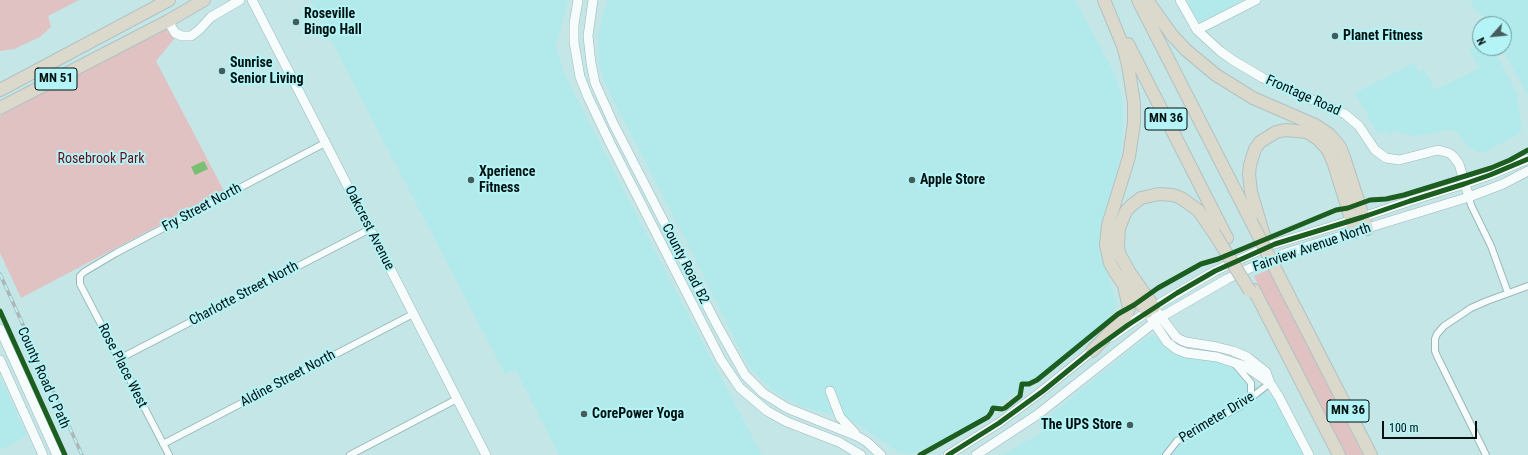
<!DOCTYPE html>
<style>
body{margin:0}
#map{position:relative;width:1528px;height:455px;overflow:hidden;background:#c4e6e7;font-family:"Roboto Condensed",sans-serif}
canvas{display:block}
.north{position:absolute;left:1472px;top:16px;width:40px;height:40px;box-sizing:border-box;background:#b5f4f6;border:1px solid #6d999b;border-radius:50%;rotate:243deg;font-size:11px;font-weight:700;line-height:16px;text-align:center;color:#001112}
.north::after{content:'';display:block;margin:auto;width:14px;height:18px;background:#455c5d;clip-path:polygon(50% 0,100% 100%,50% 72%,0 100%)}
.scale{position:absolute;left:1382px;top:421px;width:95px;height:18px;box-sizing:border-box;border:2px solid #001112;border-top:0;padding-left:5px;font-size:12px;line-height:14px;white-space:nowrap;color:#001112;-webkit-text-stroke:3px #b5f4f6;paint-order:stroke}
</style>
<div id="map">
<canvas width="1528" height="455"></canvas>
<div class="north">N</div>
<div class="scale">100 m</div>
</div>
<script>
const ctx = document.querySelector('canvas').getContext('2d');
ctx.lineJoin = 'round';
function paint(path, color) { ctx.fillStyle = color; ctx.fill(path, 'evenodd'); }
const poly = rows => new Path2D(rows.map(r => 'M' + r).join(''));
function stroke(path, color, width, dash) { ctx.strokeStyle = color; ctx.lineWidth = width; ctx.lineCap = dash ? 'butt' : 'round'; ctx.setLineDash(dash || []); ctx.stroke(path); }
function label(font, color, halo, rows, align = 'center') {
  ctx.font = font + ' "Roboto Condensed",sans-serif'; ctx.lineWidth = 4; ctx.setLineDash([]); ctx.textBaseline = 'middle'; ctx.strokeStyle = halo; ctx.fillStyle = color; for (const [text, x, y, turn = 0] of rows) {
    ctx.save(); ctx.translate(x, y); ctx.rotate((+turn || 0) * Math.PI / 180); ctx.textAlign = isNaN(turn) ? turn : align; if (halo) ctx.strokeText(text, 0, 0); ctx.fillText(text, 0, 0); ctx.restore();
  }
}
const built = poly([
 [310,0,568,0,556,46,564,73,672,284,762,455,559,455,515,369,505,374],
 [607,0,1075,0,1115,74,1122,98,1123,123,1121,151,1116,177,1100,240,1101,254,1116,301,1116,308,1106,321,1034,381,971,424,937,443,911,454,898,452,848,418,801,407,781,396,772,390,750,368,744,358,688,244,610,94,602,76,599,63,598,36],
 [1187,0,1244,0,1201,22,1196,20],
 [1470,0,1528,0,1528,95,1527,95,1502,48,1504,48,1504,24,1490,24,1486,17,1476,12],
 [1480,43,1480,48,1493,48,1517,93,1522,129,1520,133,1486,152,1478,152,1469,147,1457,132,1449,130,1414,136,1394,131,1389,135,1385,131,1378,134,1355,93,1414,63,1419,72,1424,69,1435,90,1479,68,1469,49],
 [1153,335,1158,337,1171,351,1178,356,1213,360,1231,365,1275,400,1304,455,1002,455,1044,431,1040,423,1147,337],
 [0,377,27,436,0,450]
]);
const green = poly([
 [0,0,79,0,48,16,51,27,40,37,14,49,0,51],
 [163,26,175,38,156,61,224,191,21,298,0,253,0,116],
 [1270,269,1293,319,1297,325,1363,455,1345,455,1261,291,1254,276]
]);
const water = poly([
 [204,161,208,169,195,175,191,167]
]);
const street = poly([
 [1469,197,1471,205,1491,246,1508,293],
 [119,359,370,229],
 [1235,364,1251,383,1251,398],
 [163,444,413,314],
 [169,455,80,284,80,276,84,272,116,253,325,143],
 [350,455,457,399],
 [1166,455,1177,441,1239,407,1270,383],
 [1486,455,1437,356,1435,351,1435,339,1437,334,1444,326,1471,308,1487,301,1528,286]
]);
const secondary = poly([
 [252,0,486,455],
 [578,0,574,24,574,42,580,77,588,97,610,143,721,360,740,388,767,411,787,422,839,442,861,455],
 [593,0,588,36,591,63,595,83,613,123,717,325,745,375,763,393,787,408,857,436,867,442,881,455],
 [1180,0,1197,30,1220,51,1234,61,1263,78,1345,114,1359,126,1375,150,1386,158,1399,160,1438,150,1449,153,1453,156,1459,164,1469,197],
 [168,21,175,33,182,36,191,36,199,30,211,17,240,0],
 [1197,30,1256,0],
 [1158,313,1176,337,1181,340,1186,342,1217,347,1233,351,1247,357,1266,372,1270,383,1279,397,1309,455],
 [1151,318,1167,342,1176,349,1186,353,1217,357,1232,362,1245,366,1270,383],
 [0,329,57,455],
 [1111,337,1154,307,1215,271,1271,245,1363,217,1410,201,1464,184,1490,175,1528,159],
 [0,360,43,455],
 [830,391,840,417,855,433],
 [948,455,999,423,1037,395,1097,347],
 [976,455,1037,415,1161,317,1227,279,1261,263,1289,252,1469,197,1503,184,1528,171]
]);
const highway = poly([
 [1104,0,1123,46,1128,65,1134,103,1134,123,1129,157,1108,225,1106,245,1110,263,1115,272,1124,285,1140,302,1147,312],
 [1138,0,1251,221],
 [1147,0,1172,35,1186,50,1216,75,1253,98,1315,125,1329,134,1340,147,1344,157,1367,229],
 [1128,44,1227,238],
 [0,90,169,0],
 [0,108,168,21,204,0],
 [1264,236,1251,192,1249,174,1250,165,1255,149,1260,142,1276,132,1285,130,1307,132,1318,139,1328,150,1334,164,1355,232],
 [1281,280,1371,455],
 [1254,290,1339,455],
 [1154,307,1130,273,1119,253,1118,244,1119,228,1126,211,1132,205,1141,198,1159,194,1173,195,1181,198,1198,210,1214,233],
 [1092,351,1126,316,1129,308,1124,286]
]);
const rail = poly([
 [0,274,82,455]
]);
const highwayBridge = poly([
 [1251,221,1281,280],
 [1214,233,1250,291]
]);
const cycleway = poly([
 [0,311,65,455],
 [920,455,988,417,991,413,993,408,1002,409,1005,408,1020,396,1022,384,1029,384,1037,380,1118,314,1134,305,1158,288,1201,264,1218,259,1336,210,1348,208,1370,200,1386,199,1404,195,1491,168,1510,160,1528,150],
 [948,455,999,423,1043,391,1092,351,1128,325,1177,293,1215,271,1275,244,1363,217,1410,201,1464,184,1490,175,1528,159]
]);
const markers = [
 [296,22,4,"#455c5d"],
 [1335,36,4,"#455c5d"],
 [222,71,4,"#455c5d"],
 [471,180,4,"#455c5d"],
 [912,180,4,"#455c5d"],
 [584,414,4,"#455c5d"],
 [1130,425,4,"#455c5d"]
];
const shields = [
 [56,79,42],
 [1166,119,42],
 [1348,411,42]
];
const shieldNames = [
 ["MN 51",56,79],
 ["MN 36",1166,119],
 ["MN 36",1348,411]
];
const poiNames = [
 ["Roseville",304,14],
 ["Bingo Hall",304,30],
 ["Planet Fitness",1343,36],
 ["Sunrise",230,63],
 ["Senior Living",230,79],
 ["Xperience",479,172],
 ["Fitness",479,188],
 ["Apple Store",920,180],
 ["CorePower Yoga",592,414],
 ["The UPS Store",1122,425,"right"]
];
const streetNames = [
 ["Frontage Road",1303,96,24],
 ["Fry Street North",202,208,-28],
 ["Oakcrest Avenue",369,228,63],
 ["Fairview Avenue North",1312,248,-19],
 ["County Road B2",685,264,63],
 ["Charlotte Street North",244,294,-28],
 ["Rose Place West",122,366,63],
 ["County Road C Path",43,378,66],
 ["Aldine Street North",288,379,-28],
 ["Perimeter Drive",1217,418,-31]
];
const parkNames = [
 ["Rosebrook Park",101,159]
];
paint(built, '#b2eaec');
paint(green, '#e0c2c3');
paint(water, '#79c073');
stroke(street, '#9cb7b9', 8);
stroke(secondary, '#9cb7b9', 10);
stroke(highway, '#b2c2c2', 14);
stroke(street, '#f6fbfb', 6);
stroke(secondary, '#f6fbfb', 9);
stroke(highway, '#dbd8cc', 12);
stroke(rail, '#aeb6b7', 3.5);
stroke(rail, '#b5f4f6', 2, [6]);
stroke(highwayBridge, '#b2c2c2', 14, []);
stroke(highwayBridge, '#dbd8cc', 12);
stroke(cycleway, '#1b5e20', 5);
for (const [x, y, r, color] of markers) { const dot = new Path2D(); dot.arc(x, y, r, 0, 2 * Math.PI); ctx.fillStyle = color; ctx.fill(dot); stroke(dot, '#b5f4f6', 1.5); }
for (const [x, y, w] of shields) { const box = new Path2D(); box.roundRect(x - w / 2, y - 11, w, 22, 3); ctx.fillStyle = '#b5f4f6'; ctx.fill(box); stroke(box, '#001112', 1); }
label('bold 13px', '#001112', null, shieldNames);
label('bold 14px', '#001112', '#b5f4f6', poiNames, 'left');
label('14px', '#001112', '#b5f4f6', streetNames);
label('14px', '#660e1b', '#b5f4f6', parkNames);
</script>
